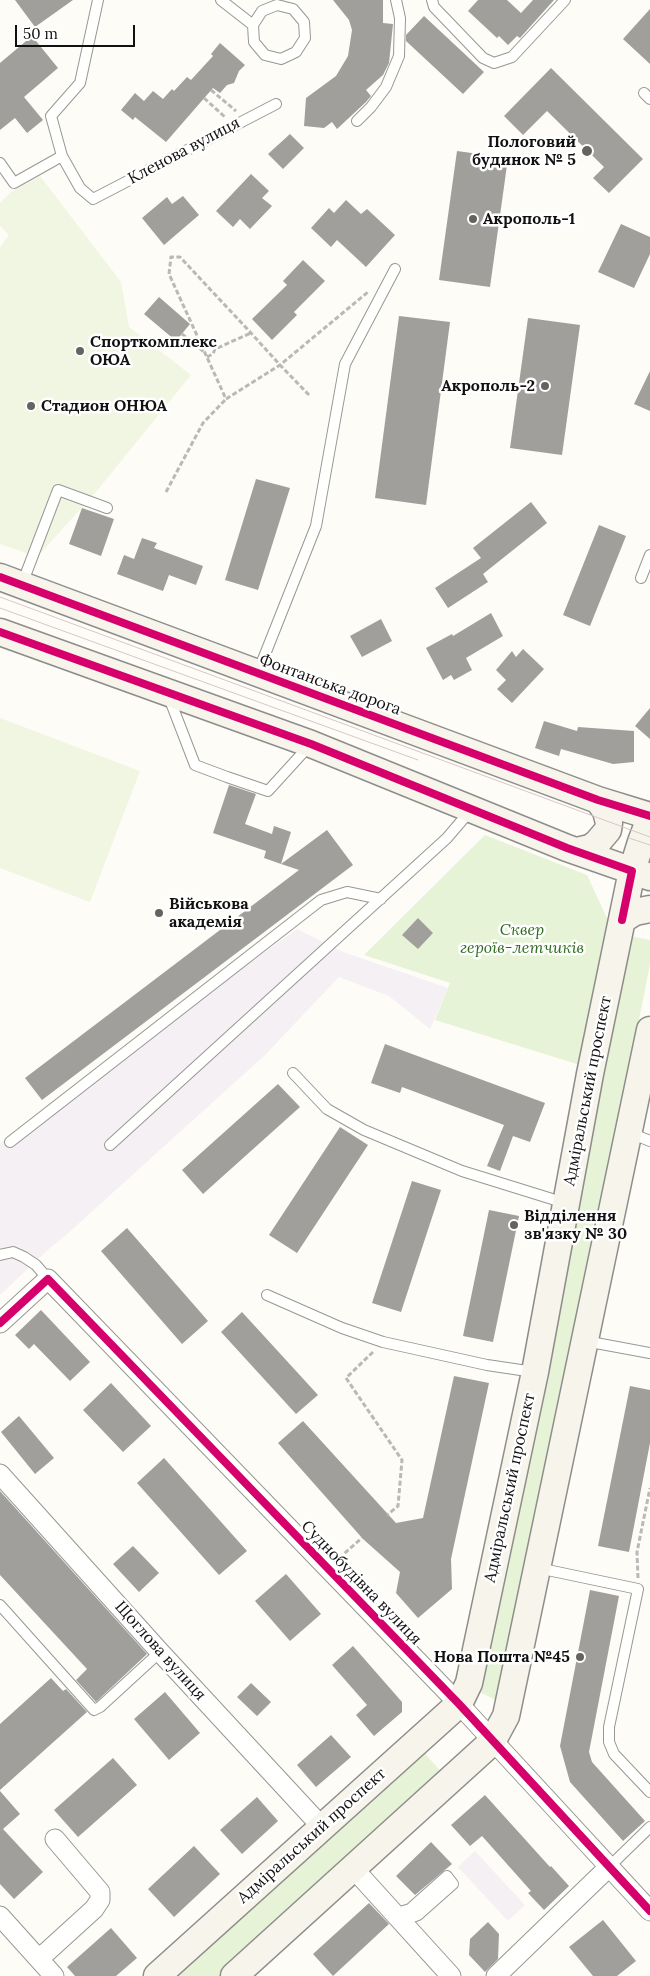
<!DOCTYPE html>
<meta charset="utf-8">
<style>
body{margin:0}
#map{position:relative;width:650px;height:1976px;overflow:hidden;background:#fdfcf7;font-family:Lora,serif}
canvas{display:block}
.scale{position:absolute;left:15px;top:25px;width:120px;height:22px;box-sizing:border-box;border:2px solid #111;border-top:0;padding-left:6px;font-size:15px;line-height:18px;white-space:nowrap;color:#111;-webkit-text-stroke:4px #fff;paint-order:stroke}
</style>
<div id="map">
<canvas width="650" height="1976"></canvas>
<div class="scale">50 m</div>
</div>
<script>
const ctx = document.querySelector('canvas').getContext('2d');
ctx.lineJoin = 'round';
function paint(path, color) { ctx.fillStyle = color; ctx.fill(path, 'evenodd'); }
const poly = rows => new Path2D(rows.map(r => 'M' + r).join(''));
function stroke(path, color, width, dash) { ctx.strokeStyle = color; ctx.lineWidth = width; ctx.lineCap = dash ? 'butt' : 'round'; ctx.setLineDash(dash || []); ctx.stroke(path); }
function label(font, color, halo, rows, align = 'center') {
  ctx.font = font + ' Lora,serif'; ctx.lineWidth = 5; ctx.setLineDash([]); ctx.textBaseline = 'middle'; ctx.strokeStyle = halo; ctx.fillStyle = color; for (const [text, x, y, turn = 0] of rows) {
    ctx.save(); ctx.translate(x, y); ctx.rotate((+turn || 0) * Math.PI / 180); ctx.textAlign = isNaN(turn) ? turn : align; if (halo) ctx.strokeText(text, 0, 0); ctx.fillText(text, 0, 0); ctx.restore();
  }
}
const industrial = poly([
 [297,929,343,952,448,988,430,1029,389,996,339,977,265,1055,66,1235,51,1247,0,1295,0,1143],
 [475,1851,525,1905,508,1921,458,1867]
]);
const green = poly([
 [485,835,587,875,611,927,580,1065,435,1020,450,983,364,955],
 [625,935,650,940,650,964,505,1704,477,1691],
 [418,1746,445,1776,224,1976,163,1976]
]);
const pitch = poly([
 [40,176,121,282,129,327,191,375,95,493,37,557,0,544,0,247,9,235,0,226,0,203,11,192],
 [0,718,140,771,90,902,0,868]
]);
const building = poly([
 [15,0,73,0,35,27],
 [333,0,383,0,383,23,393,24,389,63,383,75,366,90,371,96,366,102,337,129,332,122,324,128,304,126,306,98,336,76,348,56,352,30,349,20],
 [478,0,507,0,521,13,533,0,554,0,520,38,517,36,508,45,499,36,497,38,468,11],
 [650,9,650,64,623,39],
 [424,16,484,72,463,94,406,41,406,35],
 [32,36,58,68,24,97,43,120,27,133,15,118,0,130,0,63],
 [220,43,245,65,239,71,234,83,227,85,220,93,213,88,166,142,135,117,133,120,121,110,135,93,144,101,153,91,163,99,172,89,174,91,187,77,191,80,213,56,211,54],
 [551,68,643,159,609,193,593,178,604,167,547,111,523,135,504,116],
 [290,134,304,148,283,169,268,154],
 [457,151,508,158,490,287,439,280],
 [251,174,269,191,262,198,272,206,250,229,240,219,233,227,216,211],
 [183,196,199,215,164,245,142,218,167,197,172,204],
 [346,200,361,214,367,209,395,235,366,267,337,240,331,247,311,228,329,208,334,213],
 [621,224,650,237,650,254,634,288,598,272],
 [303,260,325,281,294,312,297,315,272,340,252,319,287,285,283,281],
 [159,297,190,324,176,341,144,314],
 [399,316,450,322,426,505,375,498],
 [528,318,580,325,562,455,510,448],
 [650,371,650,411,634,404],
 [256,479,290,488,258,590,225,580],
 [531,502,547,523,483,574,488,582,448,608,435,588,481,558,473,548],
 [82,508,114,519,101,556,69,544],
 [599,525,626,536,590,626,563,615],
 [142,538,157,543,154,548,203,566,196,585,169,575,163,591,117,574,124,555,134,559],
 [491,613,503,636,466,658,472,670,454,680,451,675,443,680,426,648,452,634,453,636],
 [381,619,392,641,362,657,350,636],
 [523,649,544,669,512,703,497,689,506,680,496,670,512,651,516,657],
 [650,708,650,739,635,726],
 [544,721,577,731,578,727,634,731,634,762,613,764,561,749,559,756,535,748],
 [229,785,256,794,245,824,272,834,274,826,291,832,281,864,264,858,266,851,213,833],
 [327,830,353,865,42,1100,25,1078,299,870,281,864],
 [418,918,433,933,418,949,402,935],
 [385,1044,545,1103,530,1142,513,1136,500,1171,487,1166,504,1125,402,1087,400,1093,371,1083],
 [278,1084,300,1107,203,1194,182,1170],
 [340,1127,368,1145,297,1253,269,1235],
 [412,1181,441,1190,401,1312,372,1303],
 [489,1210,519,1216,493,1342,463,1336],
 [127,1228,208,1321,182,1344,101,1251],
 [41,1310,90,1362,70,1381,34,1344,29,1349,15,1335],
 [242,1312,318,1395,296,1414,221,1332],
 [454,1376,489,1383,451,1559,452,1589,418,1618,396,1593,400,1572,363,1539,278,1443,303,1421,396,1523,423,1518],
 [111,1383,151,1426,123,1452,83,1410],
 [630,1386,650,1390,650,1443,629,1552,598,1546],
 [19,1416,54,1458,35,1474,1,1432],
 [164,1458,247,1551,219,1575,137,1483],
 [0,1491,147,1654,96,1702,76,1680,87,1669,0,1575],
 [133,1546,159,1573,139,1592,113,1564],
 [286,1574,321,1614,290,1641,255,1601],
 [590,1590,619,1596,589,1752,592,1762,645,1821,623,1841,570,1782,560,1746],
 [353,1646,402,1702,402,1712,374,1736,356,1715,367,1705,332,1665],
 [51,1678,63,1691,66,1689,87,1712,0,1790,0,1724],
 [251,1683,271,1702,257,1716,237,1697],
 [165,1692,200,1733,169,1760,134,1719],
 [331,1735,351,1757,316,1787,297,1765],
 [113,1758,137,1785,78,1837,54,1810],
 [0,1791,20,1814,3,1829,43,1872,14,1899,0,1884],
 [485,1795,550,1867,551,1866,569,1886,544,1910,528,1893,531,1891,482,1836,470,1846,451,1825],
 [257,1797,278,1821,242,1854,220,1830],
 [431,1842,452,1864,415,1895,396,1876],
 [194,1846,220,1874,174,1917,148,1889],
 [369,1903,389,1924,333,1976,313,1954],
 [603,1920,636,1961,617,1976,593,1976,569,1947],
 [488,1922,499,1934,498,1959,485,1972,469,1955,470,1939],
 [111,1928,137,1958,116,1976,75,1976,67,1967]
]);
const path = poly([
 [211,90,236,111],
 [204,98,226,118],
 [182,334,204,352],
 [203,349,207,345,211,345,214,346,215,349],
 [207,357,213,354,215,349,251,333],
 [309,395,280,365,251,333,180,257,171,257,169,274,226,399,280,365,368,292],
 [166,492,203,423,226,399],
 [373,1352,346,1378,402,1460,398,1506,387,1515],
 [339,1558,362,1538],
 [638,1578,637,1552,650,1488]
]);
const service = poly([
 [221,0,253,25,254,42,265,55,281,59,296,52,305,38,304,22,293,9,277,5,262,11,253,25],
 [432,0,434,7,483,58,494,63,512,57,565,0],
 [644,93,650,99],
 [357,121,371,107,386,87,399,56,400,18,396,0],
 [62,156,51,116,80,83,98,0],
 [0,163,14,183,62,156,80,188,93,199,276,104],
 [641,578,650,555],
 [22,584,58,490,107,508],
 [258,672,316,526,345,364,395,269],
 [168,695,195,765,227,777,268,791,309,746],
 [293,1073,327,1109,364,1130,462,1171,565,1203],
 [628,1132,650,1141],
 [10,1142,321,900,347,892,381,899],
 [110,1145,447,838,470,811],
 [0,1255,13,1252,24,1257,36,1265,48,1279],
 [267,1295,342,1328,383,1342,487,1365,534,1372],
 [585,1341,650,1353],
 [538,1568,638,1589,609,1727,609,1742,614,1754,650,1792],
 [0,1605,94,1710,100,1707,160,1652],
 [610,1866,650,1827],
 [394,1914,410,1909,447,1876,453,1884,418,1915,401,1921]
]);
const minor = poly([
 [0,1323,48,1279,459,1704,650,1911],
 [0,1474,160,1652,322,1827],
 [353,1868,451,1976],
 [0,1916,54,1976],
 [39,1959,94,1909,100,1900,100,1892,55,1839],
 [496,1976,610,1866]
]);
const secondary = poly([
 [0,577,598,800,650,816],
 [0,632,311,744,567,848,650,877],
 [577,851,590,848,597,843,608,830,609,823,606,811,598,800],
 [622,920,635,912,650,909],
 [157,1976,459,1704,469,1683,535,1372,590,1074,632,871,641,842,650,818],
 [234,1976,492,1742,506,1716,650,1030]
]);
const tram = poly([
 [0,597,650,837],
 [0,608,418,760],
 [629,838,650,845]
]);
const cycleway = poly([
 [0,577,598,800,650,816],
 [0,632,311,744,567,848,632,871,622,920],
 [0,1323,48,1279,459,1704,650,1911]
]);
const markers = [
 [587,151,6,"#646362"],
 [473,219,5,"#646362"],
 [80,351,5,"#646362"],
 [545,386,5,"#646362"],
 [31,406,5,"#646362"],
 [159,913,5,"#646362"],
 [514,1225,5,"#646362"],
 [580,1657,5,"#646362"]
];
const poiNames = [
 ["Пологовий",576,142,"right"],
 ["будинок № 5",576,160,"right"],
 ["Акрополь-1",483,219],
 ["Спорткомплекс",90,342],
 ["ОЮА",90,360],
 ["Акрополь-2",535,386,"right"],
 ["Стадион ОНЮА",41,406],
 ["Військова",169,904],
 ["академія",169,922],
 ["Відділення",524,1216],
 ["зв'язку № 30",524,1234],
 ["Нова Пошта №45",570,1657,"right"]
];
const streetNames = [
 ["Кленова вулиця",184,151,-28],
 ["Фонтанська дорога",330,685,20],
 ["Адміральський проспект",588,1091,-79],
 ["Адміральський проспект",510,1488,-78],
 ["Суднобудівна вулиця",361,1583,46],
 ["Щоглова вулиця",160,1651,48],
 ["Адміральський проспект",312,1836,-42]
];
const parkNames = [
 ["Сквер",522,930],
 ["героїв-летчиків",522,948]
];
paint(industrial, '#f5f0f3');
paint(green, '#e7f3d7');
paint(pitch, '#f0f6e1');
paint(building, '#a19f9c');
stroke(service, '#979795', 12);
stroke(minor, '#979795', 21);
stroke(secondary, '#8e8d8b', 29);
stroke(path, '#b9b9b8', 3, [5, 2.5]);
stroke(service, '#fffffe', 10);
stroke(minor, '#fffffe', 19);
stroke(secondary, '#f6f4eb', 26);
stroke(tram, '#d9c6c7', 1);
stroke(cycleway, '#d6006c', 8);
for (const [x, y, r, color] of markers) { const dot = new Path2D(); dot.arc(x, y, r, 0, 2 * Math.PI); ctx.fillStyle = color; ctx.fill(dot); stroke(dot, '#fff', 2); }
label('bold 16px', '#111', '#fff', poiNames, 'left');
label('16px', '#111', '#fff', streetNames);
label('italic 16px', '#2f6b1f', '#fff', parkNames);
</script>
